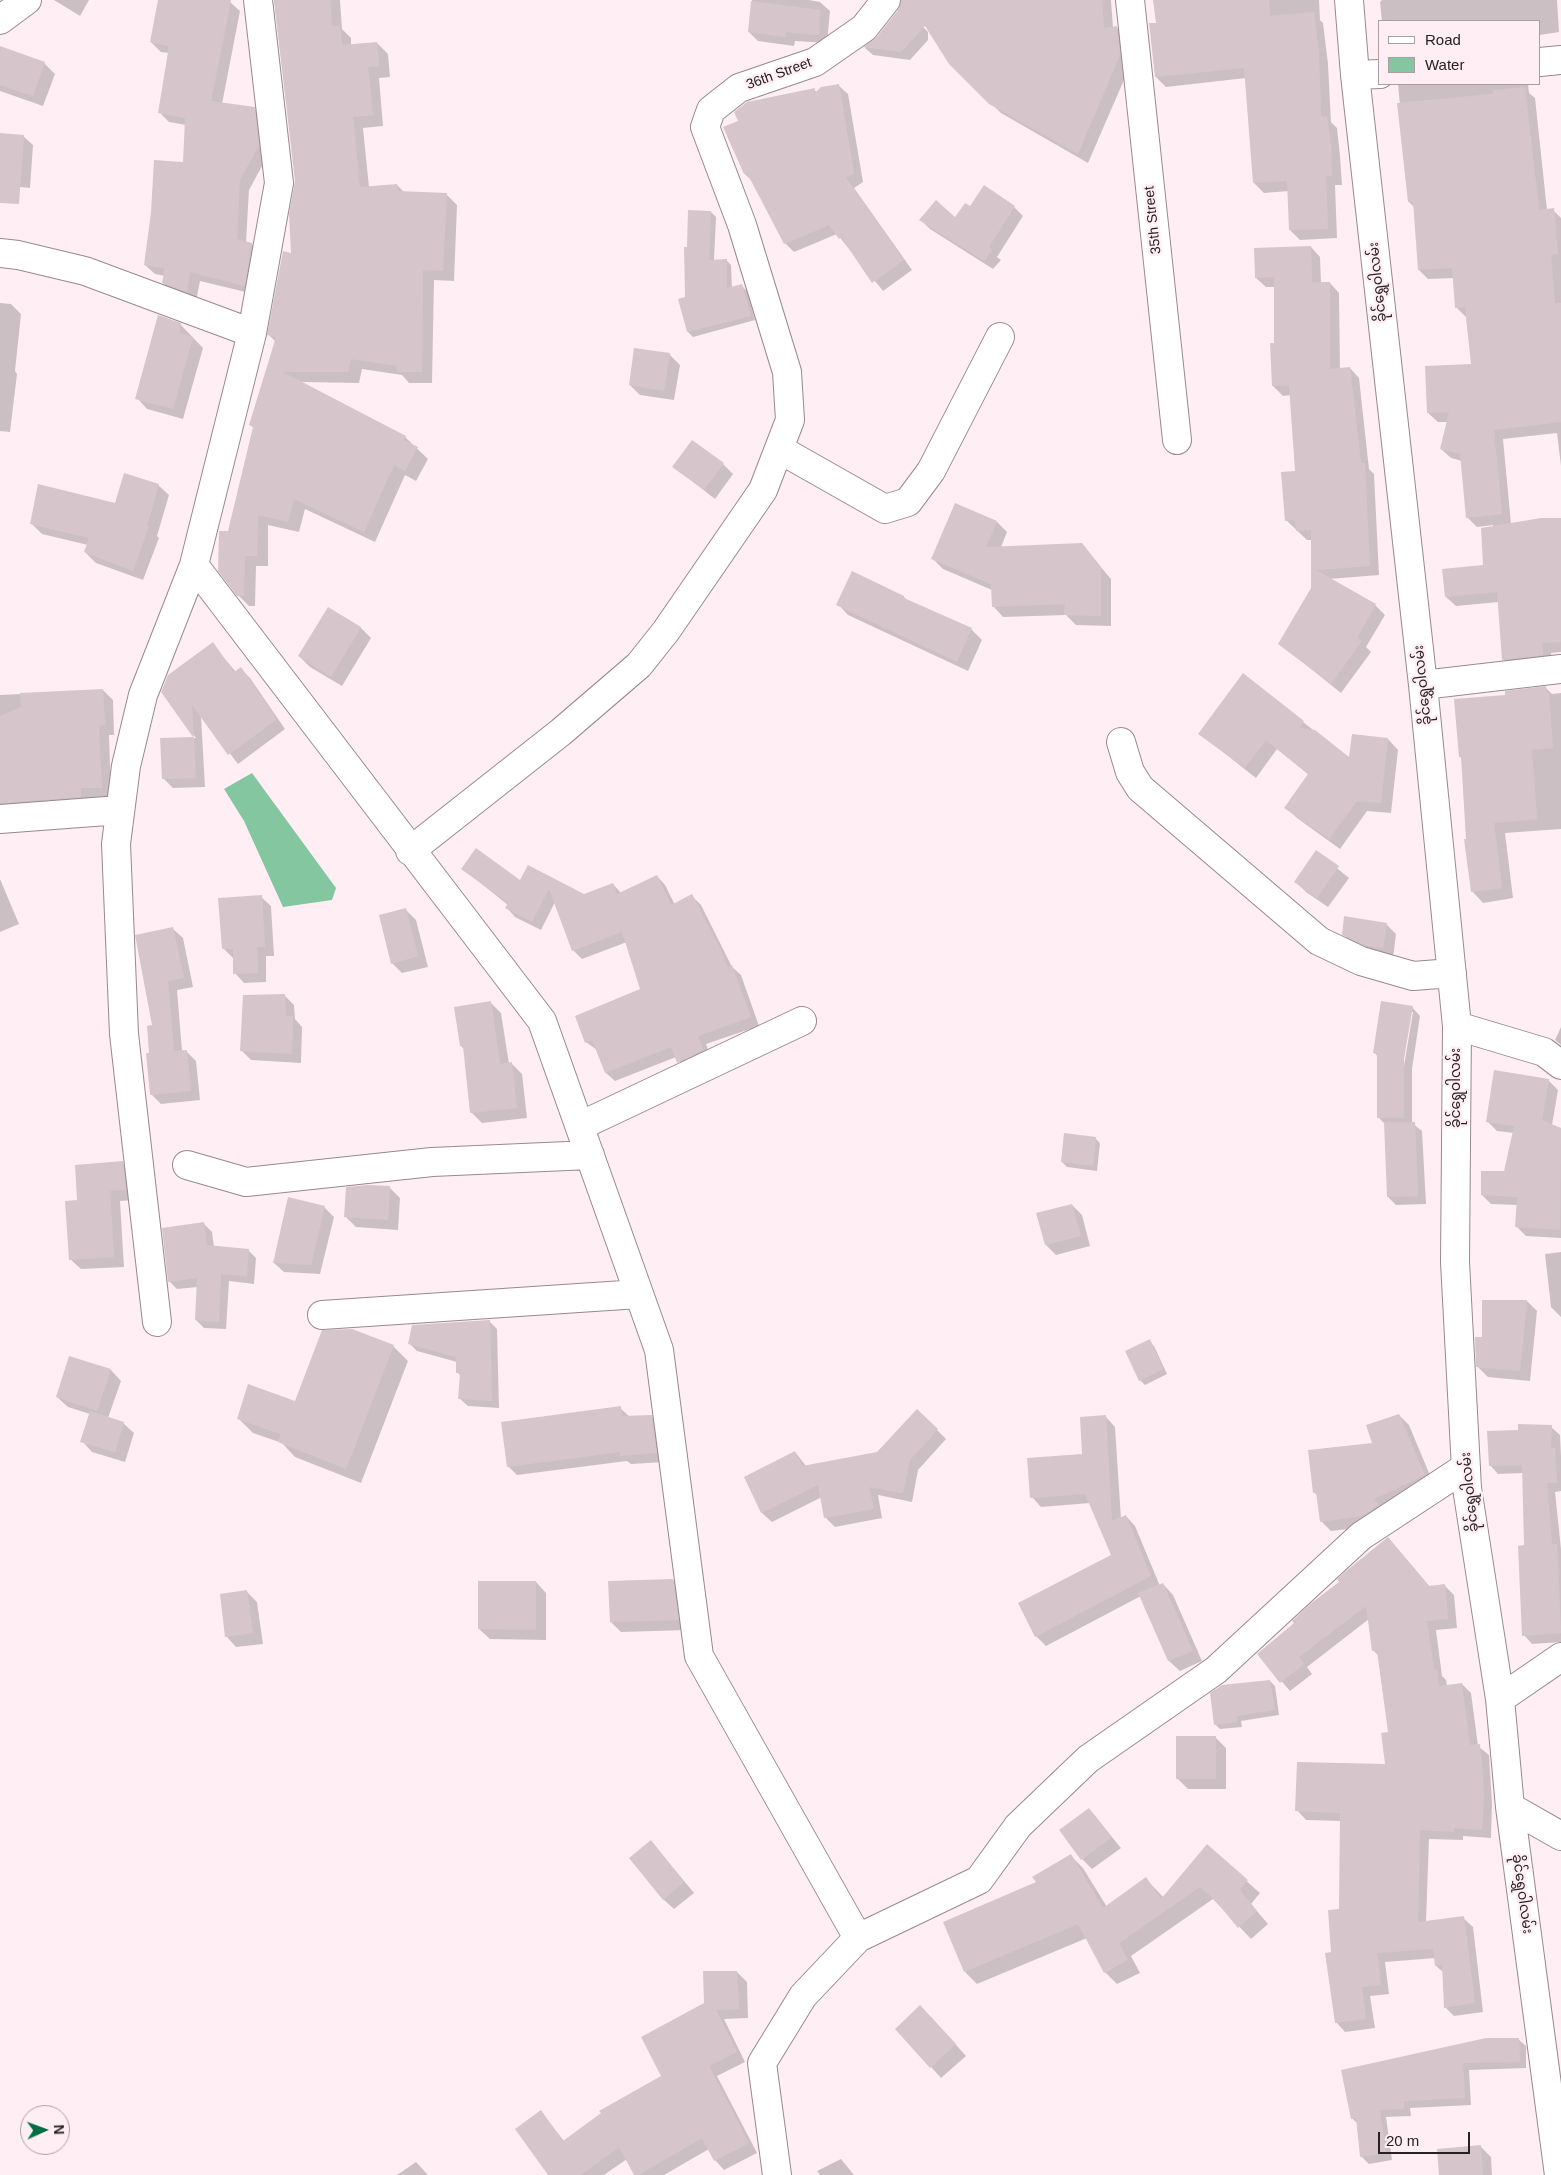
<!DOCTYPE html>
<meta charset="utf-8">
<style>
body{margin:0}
#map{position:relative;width:1561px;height:2175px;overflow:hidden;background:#ffeff5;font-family:Arial,sans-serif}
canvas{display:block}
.legend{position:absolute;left:1378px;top:20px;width:162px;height:65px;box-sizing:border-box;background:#ffeff5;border:1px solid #a99da1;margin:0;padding:6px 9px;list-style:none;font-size:15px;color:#272123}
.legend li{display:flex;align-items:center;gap:10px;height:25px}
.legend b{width:25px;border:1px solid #a99da1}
.north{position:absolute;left:20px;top:2105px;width:50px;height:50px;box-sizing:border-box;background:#ffeff5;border:1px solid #a99da1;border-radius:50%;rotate:88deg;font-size:14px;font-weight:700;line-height:20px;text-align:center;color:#272123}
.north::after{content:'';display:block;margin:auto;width:18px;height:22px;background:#036c42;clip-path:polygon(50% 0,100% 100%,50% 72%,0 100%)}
.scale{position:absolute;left:1378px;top:2132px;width:92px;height:22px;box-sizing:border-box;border:2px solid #272123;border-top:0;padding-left:6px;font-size:15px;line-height:18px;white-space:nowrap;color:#272123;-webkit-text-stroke:4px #ffeff5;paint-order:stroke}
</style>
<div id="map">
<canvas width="1561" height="2175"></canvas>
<ul class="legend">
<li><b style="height:6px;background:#fff"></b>Road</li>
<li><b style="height:14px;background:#83c6a0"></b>Water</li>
</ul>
<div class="north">N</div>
<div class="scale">20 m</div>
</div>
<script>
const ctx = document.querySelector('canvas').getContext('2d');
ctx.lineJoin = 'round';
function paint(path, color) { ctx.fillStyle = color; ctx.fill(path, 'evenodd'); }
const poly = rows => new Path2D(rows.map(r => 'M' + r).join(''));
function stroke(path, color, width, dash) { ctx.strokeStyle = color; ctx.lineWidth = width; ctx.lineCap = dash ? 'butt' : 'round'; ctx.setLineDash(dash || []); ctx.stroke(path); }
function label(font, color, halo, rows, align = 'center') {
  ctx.font = font + ' Arial,"Noto Sans Myanmar",sans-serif'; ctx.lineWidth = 5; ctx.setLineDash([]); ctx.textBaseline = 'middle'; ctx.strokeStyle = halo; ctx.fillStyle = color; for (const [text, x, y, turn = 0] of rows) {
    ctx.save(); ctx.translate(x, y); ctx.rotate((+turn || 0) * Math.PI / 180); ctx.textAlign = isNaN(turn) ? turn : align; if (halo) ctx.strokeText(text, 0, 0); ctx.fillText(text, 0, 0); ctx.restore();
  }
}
const water = poly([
 [252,773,336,888,332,900,283,907,244,821,224,789]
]);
const shadow = poly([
 [54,0,89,0,80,16],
 [175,0,221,0,230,2,240,11,222,104,254,109,264,118,268,155,249,190,246,242,252,244,261,253,254,294,200,281,196,301,173,292,163,283,165,276,155,274,145,265,184,163,186,125,169,122,160,113,169,53,161,52,151,42],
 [274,0,340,0,342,29,351,38,351,45,377,43,388,54,390,77,379,78,383,126,363,128,369,187,397,185,404,192,446,194,457,205,454,281,434,280,432,383,409,383,402,375,362,369,359,383,301,382,405,437,428,459,416,481,405,475,375,542,305,509,299,532,268,525,268,566,256,566,255,606,249,606,238,595,229,533,254,428,251,425,276,342,269,335,292,255,296,182],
 [752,0,809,0,820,2,830,11,827,43,795,41,794,46,758,41,749,32],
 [928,0,1111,0,1113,28,1117,28,1127,38,1130,66,1088,163,1001,113,950,63],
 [1154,0,1319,0,1320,20,1323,23,1328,64,1331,122,1337,128,1340,156,1342,185,1335,185,1337,238,1300,240,1290,230,1289,191,1264,193,1254,183,1246,78,1166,87,1156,77,1157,24],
 [1382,0,1557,0,1559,32,1540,35,1540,21,1382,21,1380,2],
 [919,23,928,32,928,40,910,60,873,55,865,48,877,39],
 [0,47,44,63,55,74,43,106,0,91],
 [1398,84,1528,84,1529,93,1535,98,1547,210,1553,210,1561,218,1561,466,1557,433,1503,439,1511,524,1561,518,1561,652,1551,653,1552,665,1513,669,1504,660,1499,602,1456,606,1446,597,1484,566,1493,527,1493,525,1477,527,1467,517,1462,461,1451,458,1441,449,1448,422,1438,422,1428,413,1472,365,1466,317,1457,308,1454,278,1428,279,1419,270,1415,208,1409,202],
 [838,85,848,94,863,182,854,188,912,270,883,291,837,234,794,252,785,243,753,182,745,174,724,127,814,90,817,92],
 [0,134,23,136,33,145,30,188,0,185],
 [1014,207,1023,216,997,257,1001,260,993,269,930,229,921,220,956,219,970,208],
 [711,212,716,217,714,261,726,260,731,265,732,289,742,286,747,291,755,320,693,337,688,332,688,248],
 [1311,247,1320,257,1321,283,1330,283,1339,293,1340,369,1350,368,1359,378,1369,469,1374,474,1379,575,1329,579,1375,605,1385,615,1366,647,1371,652,1341,693,1280,644,1312,588,1312,540,1307,540,1286,520,1296,472,1291,395,1283,396,1273,386,1276,287,1266,287,1256,278],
 [0,303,11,304,21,314,15,371,17,374,10,432,0,431],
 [180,324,203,348,183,419,147,409,137,398],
 [669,354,680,365,674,400,640,395,630,385],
 [723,464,733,474,715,499,674,467],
 [158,485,169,495,157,536,159,538,143,580,96,563,85,552,88,545,42,534,31,523,116,505],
 [997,522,1007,532,1001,547,1082,545,1111,579,1111,626,1076,625,1066,615,1003,617,993,606,992,590,943,569,933,559],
 [904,597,908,601,971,629,982,640,968,671,848,615,838,604],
 [328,608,361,628,371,638,342,686,310,667,299,656],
 [212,644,236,672,241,669,250,678,285,729,238,764,201,716,205,787,173,788,164,779,162,739,196,738,162,692],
 [1546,688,1552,694,1561,693,1561,829,1505,833,1513,898,1483,903,1472,891,1462,759,1460,757,1507,696],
 [103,690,113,700,114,735,109,735,111,797,90,798,91,807,0,817,0,695],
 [1303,722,1350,759,1388,739,1398,750,1391,813,1367,811,1340,849,1297,818,1286,808,1309,775,1277,749,1256,778,1200,734],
 [1317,852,1349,878,1328,907,1306,892,1296,882],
 [463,869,584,895,613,884,621,893,657,876,665,885,675,905,692,896,701,905,732,967,741,975,759,1026,706,1044,711,1059,687,1071,676,1057,615,1081,606,1073,597,1050,586,1042,642,990,627,942,582,959,573,950,555,902,541,930,515,917,507,908,508,905],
 [0,879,19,924,0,932],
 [261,897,271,906,274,956,266,956,266,982,244,983,235,973,233,958,224,949],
 [406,910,416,920,428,967,402,973,392,963],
 [1386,924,1396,934,1393,958,1354,945,1343,934],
 [173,929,183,938,193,987,177,990,182,1051,186,1051,196,1061,200,1100,161,1104,151,1094,150,1054,153,1027],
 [285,996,294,1005,295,1019,302,1027,301,1063,251,1060,242,1051],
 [491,1003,501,1013,509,1064,512,1064,522,1074,527,1118,482,1123,471,1112,465,1050,461,1046],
 [1412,1007,1420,1016,1412,1069,1412,1123,1422,1131,1426,1204,1396,1205,1388,1197,1386,1125,1379,1118,1378,1057,1374,1052],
 [1410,1012,1413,1012,1404,1066,1402,1065],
 [1561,1027,1561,1045,1555,1040],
 [1548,1080,1558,1090,1552,1125,1561,1129,1561,1238,1526,1236,1516,1226,1518,1205,1491,1204,1482,1195,1505,1172,1514,1133,1497,1131,1487,1121],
 [1095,1138,1100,1143,1097,1171,1067,1167,1062,1162],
 [122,1162,133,1173,136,1200,120,1201,124,1267,81,1269,70,1259,79,1201],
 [390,1188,400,1198,398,1230,356,1227,345,1216],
 [1072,1205,1082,1215,1090,1246,1056,1255,1046,1245],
 [324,1207,334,1217,320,1274,284,1272,274,1263],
 [204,1224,212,1232,214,1247,248,1250,256,1258,254,1284,229,1281,226,1329,204,1328,196,1320,198,1287,177,1289,169,1281],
 [1561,1252,1561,1317,1551,1307,1545,1254],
 [1527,1301,1537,1311,1530,1381,1488,1377,1477,1366,1483,1339],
 [489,1321,497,1329,499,1408,468,1406,459,1398,461,1376,457,1372,457,1362,417,1351,409,1343],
 [1149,1341,1154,1346,1167,1374,1145,1385,1140,1380],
 [393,1346,408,1361,361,1483,295,1457,282,1443,253,1433,238,1418,295,1402],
 [111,1370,121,1381,108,1418,123,1423,134,1433,125,1462,92,1452,82,1441,90,1414,68,1407,57,1397],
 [620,1408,630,1417,651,1416,660,1425,665,1462,631,1464,627,1461,517,1475,508,1466],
 [917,1410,946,1439,918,1470,912,1502,878,1495,882,1518,835,1527,825,1517,822,1497,772,1522,762,1513,745,1477,795,1452,806,1466,877,1453],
 [1399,1415,1409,1425,1434,1485,1373,1526,1331,1531,1321,1521,1317,1495,1314,1492,1373,1445],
 [1106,1417,1115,1427,1121,1519,1126,1516,1135,1526,1160,1586,1163,1584,1173,1595,1202,1661,1180,1671,1169,1661,1141,1596,1046,1646,1036,1636,1112,1556,1090,1503,1041,1507,1032,1497,1084,1455],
 [1551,1427,1560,1435,1561,1456,1561,1491,1555,1492,1561,1549,1561,1642,1532,1644,1524,1635,1525,1546,1523,1473,1498,1474,1490,1465,1519,1431],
 [1397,1548,1430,1587,1445,1586,1454,1595,1457,1628,1436,1630,1442,1676,1446,1680,1447,1686,1462,1684,1471,1693,1478,1746,1489,1755,1492,1803,1491,1838,1463,1836,1463,1840,1429,1839,1426,1922,1463,1918,1473,1927,1483,2012,1454,2016,1445,2007,1443,1972,1436,1966,1436,1958,1385,1962,1389,1994,1370,1996,1375,2028,1345,2032,1336,2022,1332,1953,1340,1910,1341,1821,1306,1820,1297,1810,1386,1766,1389,1733,1379,1656,1374,1651,1369,1619,1307,1667,1312,1674,1290,1691,1258,1654],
 [673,1580,683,1591,688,1630,621,1632,611,1622],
 [536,1582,546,1593,546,1640,490,1639,479,1629],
 [247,1592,257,1602,263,1644,236,1647,226,1636],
 [1270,1681,1275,1686,1279,1715,1241,1721,1242,1727,1220,1729,1215,1724],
 [1215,1737,1226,1748,1226,1789,1188,1789,1177,1778],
 [1089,1809,1121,1848,1092,1869,1082,1859],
 [651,1841,694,1893,674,1909,663,1899],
 [1207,1846,1260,1893,1251,1904,1268,1924,1251,1939,1213,1899,1131,1956,1140,1973,1117,1984,1105,1972,1087,1938,977,1984,965,1972,1038,1883,1070,1855,1083,1868,1107,1907,1146,1879,1164,1898],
 [737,1972,747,1982,748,2018,724,2019,745,2062,717,2076,757,2153,724,2170,715,2160,709,2149,664,2175,636,2175,627,2159,604,2175,549,2175,541,2112,564,2141,663,2077,705,2004],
 [931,2017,966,2056,941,2078,897,2029],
 [1518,2039,1526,2046,1526,2068,1469,2070,1471,2105,1410,2108,1411,2116,1386,2117,1392,2160,1369,2164,1362,2157,1357,2123,1352,2118,1342,2071],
 [1481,2147,1491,2157,1492,2175,1440,2175],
 [841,2159,854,2175,820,2175,817,2171],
 [416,2162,428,2175,397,2175]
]);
const building = poly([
 [158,0,231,0,211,101,255,107,259,145,240,180,237,239,252,243,245,286,190,272,187,292,162,283,165,268,144,265,151,212,154,160,183,162,185,118,158,113,169,46,150,42],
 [274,0,330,0,332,26,340,26,342,45,377,42,379,66,368,67,373,115,353,117,360,187,397,184,398,191,447,193,443,271,423,270,422,372,397,372,397,366,351,359,348,372,283,372,406,436,404,440,418,447,405,471,394,465,364,532,294,499,288,522,258,515,257,556,245,556,244,596,237,596,218,571,219,531,228,531,253,427,249,425,276,337,267,335,283,251,291,253,289,214,295,181],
 [901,0,1102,0,1104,28,1117,26,1120,55,1078,154,989,104,949,64,925,26,901,52,863,47,876,38,898,10],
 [1153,0,1269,0,1270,16,1314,12,1319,53,1321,117,1327,116,1331,146,1332,176,1326,176,1328,229,1289,230,1287,181,1253,183,1244,68,1155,77,1149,23,1156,23],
 [751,1,820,10,819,35,786,32,785,37,748,32],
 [0,46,45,62,33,96,0,85],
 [839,84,854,173,846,178,904,260,872,283,841,237,839,239,829,225,784,244,747,173,744,174,723,127,738,121,734,112,747,102,815,88,814,94,821,87],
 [1525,87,1539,210,1554,208,1558,254,1551,255,1555,303,1561,303,1561,422,1494,430,1502,514,1466,518,1460,454,1440,449,1449,412,1427,413,1425,366,1471,364,1465,307,1455,308,1452,268,1418,270,1413,202,1408,202,1397,103,1493,94,1493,90],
 [0,133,24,135,19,204,0,203],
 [984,185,1015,206,989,247,992,250,984,261,919,220,936,200,955,217,965,203,970,206],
 [688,210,711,211,709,260,727,259,727,288,742,284,751,316,687,332,678,299,685,297,684,247,687,247],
 [1311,246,1312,282,1330,282,1330,369,1350,367,1361,463,1365,463,1370,566,1316,570,1376,604,1357,638,1362,641,1331,684,1278,644,1311,588,1311,530,1296,531,1295,520,1285,521,1281,472,1295,471,1289,386,1272,386,1270,343,1274,343,1274,277,1255,278,1254,248],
 [158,315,181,323,179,333,193,337,173,409,135,399],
 [634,348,670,353,664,391,629,385],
 [692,440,724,463,704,490,672,467],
 [124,473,159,484,147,526,149,526,133,571,84,552,89,538,30,524,38,484,115,503],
 [955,503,997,521,986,547,1082,543,1101,567,1101,616,1064,615,1065,604,992,607,991,584,931,559],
 [1541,518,1561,518,1561,642,1542,643,1543,655,1502,660,1497,592,1445,597,1442,569,1483,565,1481,528],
 [852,571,904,596,904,598,972,628,957,662,836,605],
 [328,607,361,627,331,677,298,656],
 [213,642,234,672,241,667,277,719,228,755,192,705,196,778,162,779,160,738,193,737,161,692,168,675],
 [1243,673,1304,721,1299,728,1315,730,1349,757,1352,734,1388,738,1381,803,1357,801,1329,839,1284,808,1308,774,1266,740,1245,768,1198,734],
 [1546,686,1547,693,1549,693,1553,748,1532,750,1537,819,1494,823,1502,888,1471,892,1464,839,1466,839,1461,757,1459,757,1454,699,1505,695,1505,691],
 [103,689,105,725,99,726,102,788,81,788,81,797,0,803,0,716,21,707,20,693],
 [476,848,520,880,528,865,584,894,613,883,617,894,657,875,671,905,692,894,722,952,727,967,732,965,751,1017,698,1036,703,1050,677,1063,671,1047,605,1073,592,1040,585,1043,575,1016,640,989,622,932,572,951,549,889,532,922,505,908,508,903,461,869],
 [1316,850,1339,866,1317,898,1294,882],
 [262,895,265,947,257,947,258,973,233,974,233,949,222,949,218,898],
 [406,908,418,956,391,964,379,915],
 [1344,916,1387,923,1383,948,1364,945,1342,935],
 [173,927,184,978,168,981,174,1051,187,1050,191,1091,150,1095,146,1053,149,1053,147,1026,152,1025,135,935],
 [285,994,286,1016,293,1016,292,1054,240,1051,243,995],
 [491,1001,500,1064,512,1062,517,1108,470,1113,463,1046,460,1046,454,1007],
 [1381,1001,1413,1006,1404,1059,1404,1118,1377,1118,1377,1054,1373,1053],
 [1494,1070,1549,1079,1542,1120,1561,1128,1560,1230,1515,1227,1517,1197,1481,1195,1481,1171,1504,1171,1514,1126,1486,1122],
 [1384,1122,1415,1122,1418,1196,1387,1197],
 [1064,1133,1096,1137,1093,1166,1061,1162],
 [123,1161,126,1190,110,1191,114,1257,69,1260,65,1201,77,1200,75,1165],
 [368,1185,390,1186,388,1220,344,1217,346,1187],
 [288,1197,325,1206,311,1265,273,1263],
 [1072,1204,1081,1236,1045,1245,1036,1213],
 [204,1222,207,1245,249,1249,247,1276,221,1274,219,1322,195,1320,197,1278,168,1282,162,1228],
 [1482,1300,1527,1300,1520,1371,1476,1367,1475,1337,1482,1337],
 [490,1320,492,1401,458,1399,460,1373,456,1373,456,1357,408,1344,412,1325],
 [352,1329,394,1345,346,1469,278,1442,281,1434,237,1419,248,1384,295,1401,322,1330],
 [1150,1339,1163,1369,1139,1381,1125,1351],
 [69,1356,111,1369,97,1411,56,1397],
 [621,1406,622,1416,652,1415,657,1453,620,1456,620,1452,507,1467,501,1422],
 [917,1409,938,1429,910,1460,903,1493,869,1487,874,1509,824,1518,818,1485,761,1513,744,1477,795,1451,802,1466,877,1452],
 [90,1411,124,1422,115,1452,80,1442],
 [1399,1414,1425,1475,1374,1499,1379,1505,1362,1516,1320,1522,1316,1492,1313,1493,1308,1450,1372,1443,1366,1425],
 [1106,1415,1112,1521,1126,1515,1151,1576,1035,1637,1018,1603,1111,1555,1085,1494,1030,1498,1027,1458,1082,1454,1080,1417],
 [1518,1424,1552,1425,1551,1448,1555,1448,1557,1483,1547,1483,1552,1544,1557,1544,1561,1633,1522,1636,1518,1546,1524,1545,1522,1465,1489,1466,1487,1431,1518,1430],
 [1388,1537,1429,1586,1445,1584,1448,1619,1427,1621,1434,1669,1437,1669,1439,1686,1462,1683,1470,1745,1480,1744,1484,1793,1482,1830,1454,1828,1454,1832,1420,1830,1418,1922,1464,1916,1475,2003,1444,2008,1442,1965,1435,1966,1433,1949,1377,1953,1381,1985,1362,1987,1366,2019,1335,2023,1325,1953,1331,1952,1328,1910,1339,1909,1340,1813,1295,1811,1297,1762,1385,1764,1381,1733,1388,1732,1377,1651,1372,1651,1366,1606,1299,1657,1304,1664,1280,1683,1257,1654,1294,1623,1292,1621,1310,1604,1339,1582,1337,1579,1346,1571],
 [673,1579,679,1620,610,1622,608,1581],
 [478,1581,536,1581,536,1630,478,1629],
 [1163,1583,1193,1651,1168,1661,1138,1593],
 [247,1590,253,1633,225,1637,220,1594],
 [1270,1680,1275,1710,1237,1716,1237,1722,1214,1725,1210,1693,1222,1685],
 [1176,1736,1216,1736,1216,1779,1176,1779],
 [1089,1808,1112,1837,1081,1860,1059,1830],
 [651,1840,684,1882,663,1900,629,1858],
 [1207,1844,1248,1880,1240,1890,1257,1911,1238,1928,1215,1900,1200,1887,1119,1943,1128,1960,1104,1973,1078,1924,964,1972,943,1922,1036,1882,1032,1877,1071,1854,1103,1908,1146,1877,1161,1899],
 [703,1971,737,1971,739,2009,716,2010,737,2052,709,2066,749,2143,714,2161,702,2138,638,2175,634,2175,619,2147,581,2175,548,2175,515,2129,541,2110,563,2141,601,2113,599,2111,661,2076,641,2037,704,2003],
 [920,2005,956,2044,930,2068,895,2029],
 [1486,2038,1519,2038,1520,2062,1463,2063,1465,2098,1404,2101,1404,2109,1380,2110,1386,2153,1360,2157,1356,2118,1351,2119,1341,2070],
 [1481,2145,1483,2175,1439,2175,1437,2149]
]);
const minor = poly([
 [1130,0,1177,440],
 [1349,0,1355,75,1423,685,1457,1026,1455,1262,1467,1488,1500,1699,1510,1807,1559,2175],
 [0,20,27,0],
 [1540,62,1561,60],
 [1355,75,1380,74],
 [0,253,18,255,85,271,252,333],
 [779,449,885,509,908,502,931,471,1000,337],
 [194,565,542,1021,659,1350,699,1656,858,1938],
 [1423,685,1561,669],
 [1121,742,1130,772,1140,788,1319,941,1361,961,1413,976,1452,973],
 [0,819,120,810],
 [410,851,561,732,639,665,666,631,763,490,790,420,787,372,742,225,705,127,711,110,739,88,815,62,864,28,886,0],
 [1457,1026,1544,1052,1561,1065],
 [580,1126,802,1021],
 [187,1165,246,1182,432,1162,590,1155],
 [322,1315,639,1294],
 [157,1322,124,1034,116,844,126,766,143,695,194,565,252,333,279,183,258,0],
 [1500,1699,1561,1657],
 [1510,1807,1561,1836],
 [777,2175,762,2063,803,1996,858,1938,979,1880,1018,1826,1088,1759,1216,1670,1361,1536,1466,1467]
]);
const streetNames = [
 ["36th Street",779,74,-20],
 ["35th Street",1153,220,-96],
 ["ခိုင်ရွှေဝါလမ်း",1378,282,-96],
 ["ခိုင်ရွှေဝါလမ်း",1423,685,-96],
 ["ခိုင်ရွှေဝါလမ်း",1456,1088,-90],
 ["ခိုင်ရွှေဝါလမ်း",1470,1492,-96],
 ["ခိုင်ရွှေဝါလမ်း",1522,1894,82]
];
paint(water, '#83c6a0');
paint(shadow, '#0003');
paint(building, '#d6c6cc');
stroke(minor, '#98898f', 30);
stroke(minor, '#fff', 28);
label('14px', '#272123', '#ffeff5', streetNames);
</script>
